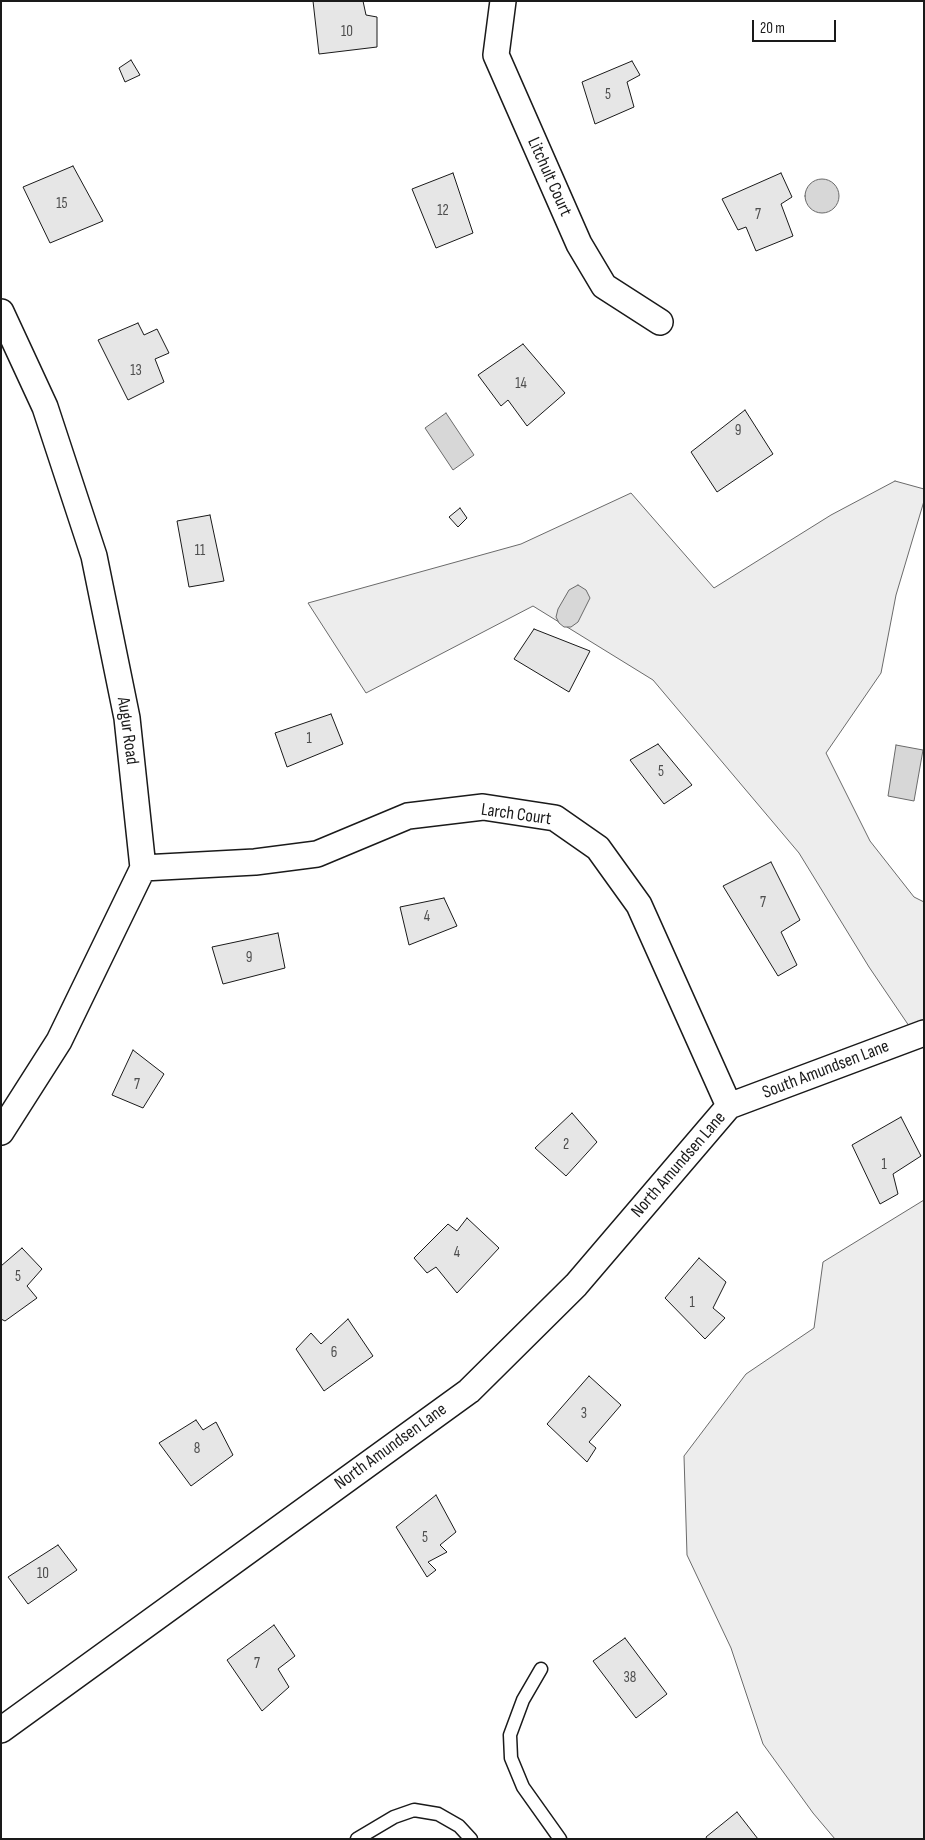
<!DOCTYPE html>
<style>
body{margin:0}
#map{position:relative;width:925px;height:1840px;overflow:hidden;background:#fff;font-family:"Sofia Sans Condensed",sans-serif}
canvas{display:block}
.frame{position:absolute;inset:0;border:2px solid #1a1a1a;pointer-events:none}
.scale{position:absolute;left:752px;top:20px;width:84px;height:22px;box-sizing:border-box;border:2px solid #1a1a1a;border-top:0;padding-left:6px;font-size:15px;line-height:18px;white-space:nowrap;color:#1a1a1a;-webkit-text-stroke:4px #fff;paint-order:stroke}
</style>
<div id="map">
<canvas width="925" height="1840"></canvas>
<div class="frame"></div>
<div class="scale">20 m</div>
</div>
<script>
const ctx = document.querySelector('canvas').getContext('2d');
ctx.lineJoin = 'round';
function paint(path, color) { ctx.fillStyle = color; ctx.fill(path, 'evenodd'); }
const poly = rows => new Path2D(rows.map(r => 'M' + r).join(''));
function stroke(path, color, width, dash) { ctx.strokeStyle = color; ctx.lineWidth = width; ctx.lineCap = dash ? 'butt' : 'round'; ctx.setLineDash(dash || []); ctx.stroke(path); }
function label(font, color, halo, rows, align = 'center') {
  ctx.font = font + ' "Sofia Sans Condensed",sans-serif'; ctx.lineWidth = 4; ctx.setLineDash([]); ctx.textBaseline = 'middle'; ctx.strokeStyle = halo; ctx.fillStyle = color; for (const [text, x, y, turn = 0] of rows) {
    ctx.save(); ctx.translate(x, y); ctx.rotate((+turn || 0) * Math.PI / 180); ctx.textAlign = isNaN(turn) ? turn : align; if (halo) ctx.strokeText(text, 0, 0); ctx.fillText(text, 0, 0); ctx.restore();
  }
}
const built = poly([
 [895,481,924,489,924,501,896,595,881,673,826,753,870,841,914,897,924,902,924,1048,869,967,799,853,653,680,533,606,366,693,308,603,521,544,631,493,714,588,831,515,895,481],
 [924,1200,924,1839,835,1839,813,1813,763,1744,731,1648,687,1555,684,1456,746,1374,814,1328,823,1262,924,1200]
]);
const water = poly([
 '805 196a17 17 0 1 1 34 0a17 17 0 1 1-34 0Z',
 [446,413,474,455,453,470,425,428,446,413],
 [578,585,586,590,590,598,578,622,571,627,564,627,559,623,556,617,558,609,569,590,578,585],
 [896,745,923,750,914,801,888,796,896,745]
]);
const building = poly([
 [313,1,363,1,366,15,377,17,377,47,319,54,313,1],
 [131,60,140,75,125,82,119,68,131,60],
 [632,61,640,75,627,82,634,107,595,124,582,82,632,61],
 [73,166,103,221,50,243,23,187,73,166],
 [453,173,473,233,436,248,412,189,453,173],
 [781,173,792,197,781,204,793,236,756,251,746,227,738,230,722,199,781,173],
 [138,323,144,335,157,329,169,353,155,359,164,382,128,400,98,340,138,323],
 [523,344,565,393,527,426,508,400,501,406,478,375,523,344],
 [745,410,773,454,717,492,691,452,745,410],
 [460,508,467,518,458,527,449,517,460,508],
 [210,515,224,581,189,587,177,521,210,515],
 [534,629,590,651,569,692,514,659,534,629],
 [331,714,343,744,287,767,275,733,331,714],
 [658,744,692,785,664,804,630,760,658,744],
 [771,862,800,920,781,932,797,965,778,976,723,886,771,862],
 [444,898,457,926,409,945,400,907,444,898],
 [278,933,285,968,223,984,212,947,278,933],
 [133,1050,164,1074,143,1108,112,1095,133,1050],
 [572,1113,597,1142,566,1176,535,1148,572,1113],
 [901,1117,921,1156,893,1174,898,1194,880,1204,852,1145,901,1117],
 [467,1218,499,1248,457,1293,436,1267,427,1273,414,1258,448,1224,457,1231,467,1218],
 [22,1248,42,1269,27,1286,37,1298,5,1321,1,1319,1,1266,22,1248],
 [699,1258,726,1282,713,1308,725,1318,705,1339,665,1298,699,1258],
 [348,1319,373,1356,324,1391,296,1349,311,1333,321,1344,348,1319],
 [589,1376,621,1405,589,1442,596,1448,587,1462,547,1424,589,1376],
 [196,1420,203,1430,216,1422,233,1455,191,1486,159,1443,196,1420],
 [436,1495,456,1532,440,1545,447,1552,428,1562,436,1570,427,1577,396,1527,436,1495],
 [58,1545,77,1570,28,1604,8,1577,58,1545],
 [274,1625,295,1656,278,1669,289,1687,262,1711,227,1660,274,1625],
 [625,1638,667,1694,636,1718,593,1661,625,1638],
 [737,1812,758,1839,707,1839,706,1837,737,1812]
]);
const service = poly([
 [541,1669,523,1700,510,1735,511,1758,523,1787,560,1839],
 [357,1839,394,1817,414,1810,438,1814,459,1826,471,1839]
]);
const minor = poly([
 [503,1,496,55,579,244,604,286,660,322],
 [1,312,45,407,94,556,127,718,143,868,59,1041,1,1132],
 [143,868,255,862,317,854,408,816,483,807,555,818,598,848,639,905,729,1106],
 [1,1730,469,1391,576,1285,729,1106,924,1033]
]);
const numberNames = [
 ["10",347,32],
 ["5",608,95],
 ["15",62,204],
 ["12",443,211],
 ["7",758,215],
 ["13",136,371],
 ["14",521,384],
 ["9",738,431],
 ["11",200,551],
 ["1",309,739],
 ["5",661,772],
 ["7",763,903],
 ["4",427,917],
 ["9",249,958],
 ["7",137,1085],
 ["2",566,1145],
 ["1",884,1165],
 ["4",457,1253],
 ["5",18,1277],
 ["1",692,1303],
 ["6",334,1353],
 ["3",584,1414],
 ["8",197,1449],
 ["5",425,1538],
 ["10",43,1574],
 ["7",257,1664],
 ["38",630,1678]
];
const streetNames = [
 ["Litchult Court",549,177,66],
 ["Augur Road",127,731,82],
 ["Larch Court",516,815,8],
 ["South Amundsen Lane",826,1070,-21],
 ["North Amundsen Lane",679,1165,-49],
 ["North Amundsen Lane",391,1447,-36]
];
paint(built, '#ededed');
stroke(built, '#6a6a6a', 1);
paint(water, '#d7d7d7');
stroke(water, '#6a6a6a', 1);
paint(building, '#e6e6e6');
stroke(building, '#1a1a1a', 1);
stroke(service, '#1a1a1a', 15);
stroke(minor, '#1a1a1a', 28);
stroke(service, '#fff', 12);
stroke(minor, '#fff', 25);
label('15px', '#4d4d4d', null, numberNames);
label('18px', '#1a1a1a', '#fff', streetNames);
</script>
